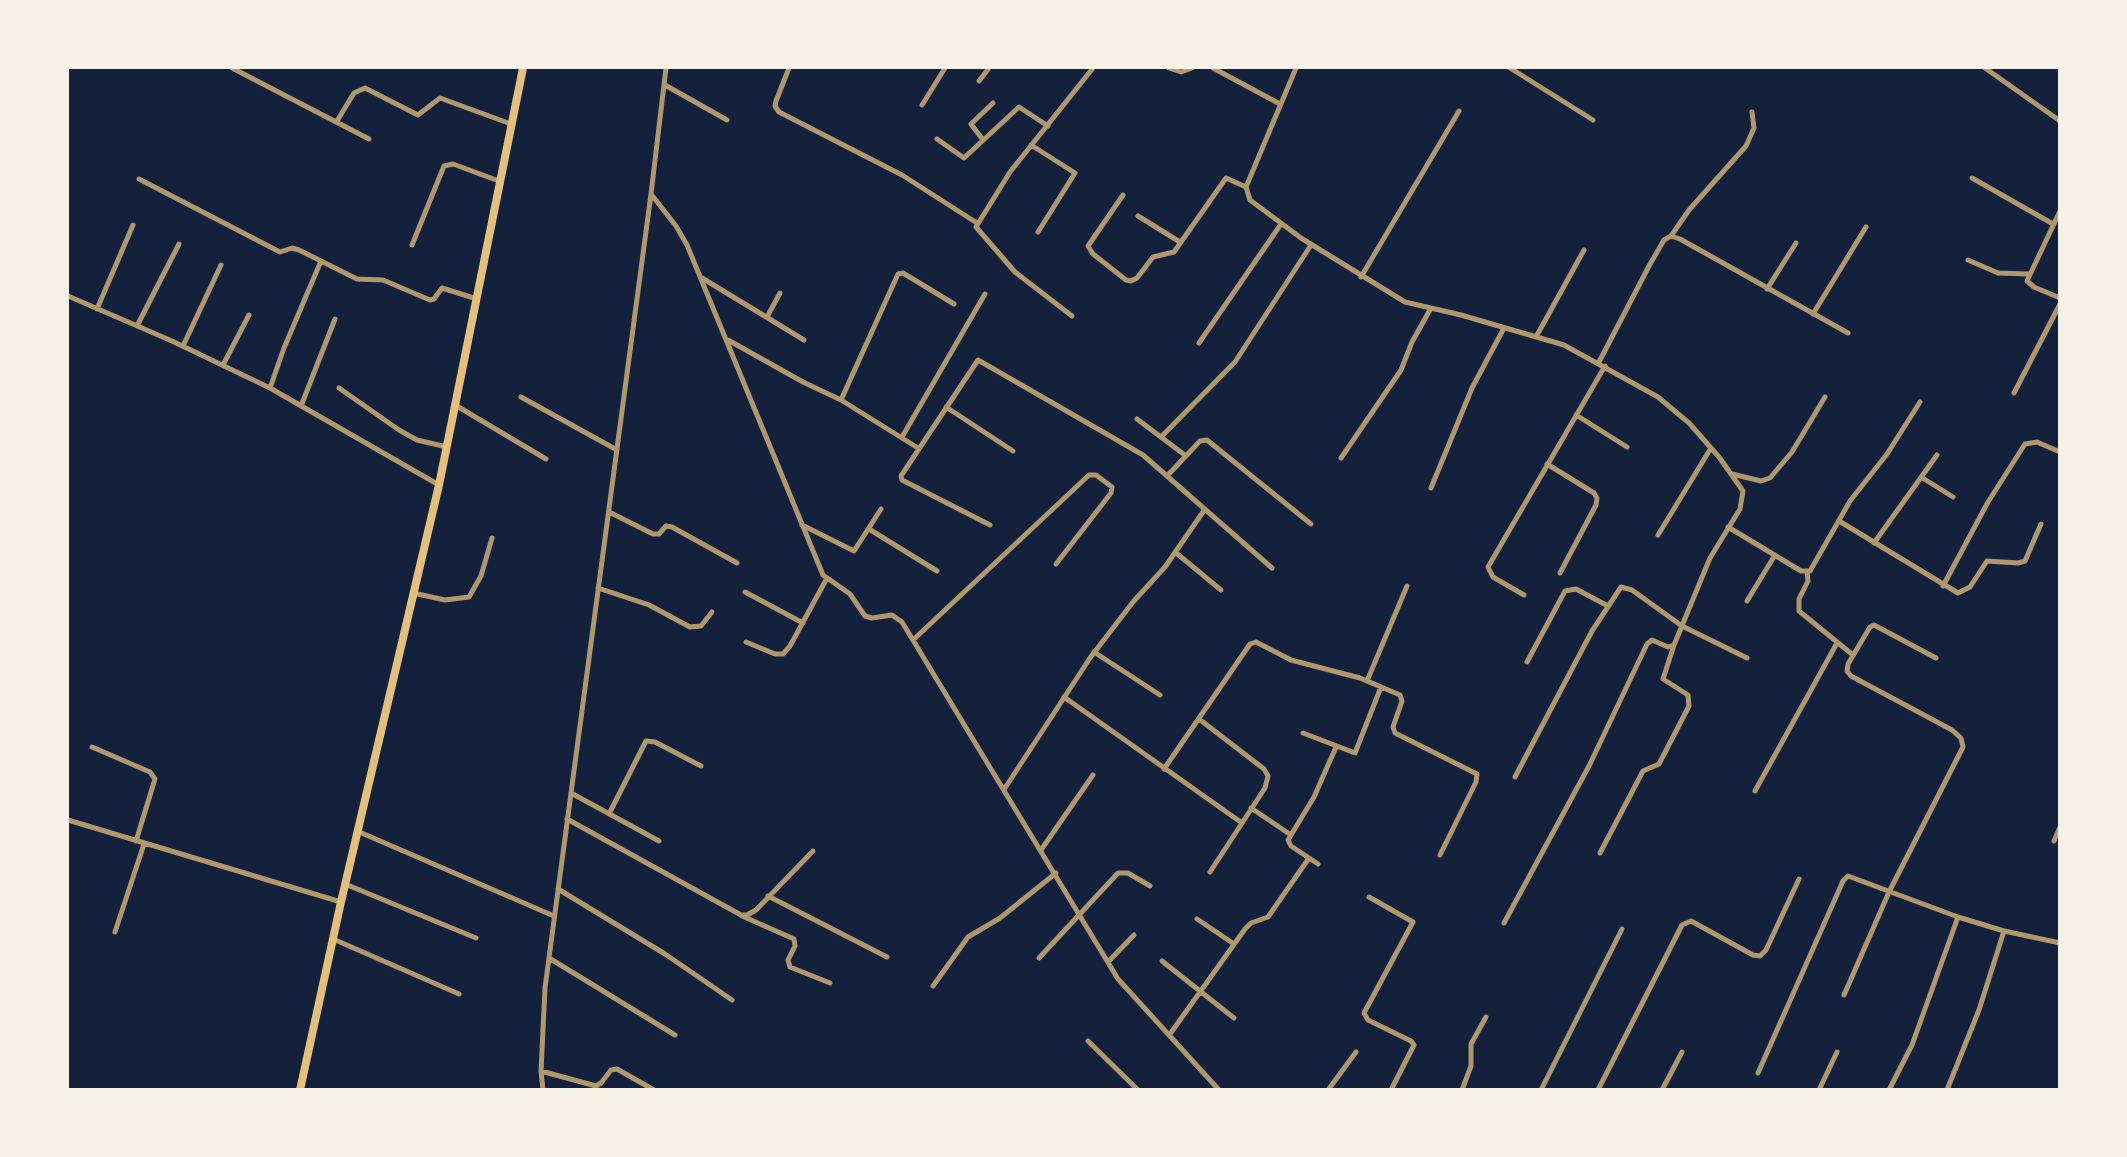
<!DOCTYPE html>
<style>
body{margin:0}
#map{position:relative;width:2127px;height:1157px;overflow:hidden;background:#14213d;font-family:Rubik,sans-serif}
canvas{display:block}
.frame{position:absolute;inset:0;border:69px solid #f6f1e7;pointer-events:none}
</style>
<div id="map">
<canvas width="2127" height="1157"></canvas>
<div class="frame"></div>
</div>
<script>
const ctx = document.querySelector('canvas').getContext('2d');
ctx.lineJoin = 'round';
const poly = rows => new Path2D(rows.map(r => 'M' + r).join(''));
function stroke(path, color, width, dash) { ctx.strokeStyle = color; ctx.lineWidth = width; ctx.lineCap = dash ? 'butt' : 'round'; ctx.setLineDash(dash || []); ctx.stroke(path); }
const minor = poly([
 [232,68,369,139],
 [789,68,776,101,775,106,779,112,902,175,977,223],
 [1169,68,1181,72,1192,68],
 [1213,68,1280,104],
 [1296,68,1246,187,1250,200,1301,238,1405,302,1461,315,1564,345,1658,397,1689,423,1719,457,1743,491,1740,509,1710,558,1674,645,1668,647,1652,640,1647,644,1589,766,1504,923],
 [1510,68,1593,120],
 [1985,68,2060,121],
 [979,81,989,68],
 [665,85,727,120],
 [922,105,945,68],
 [337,121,354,93,365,88,418,115,440,98,511,124],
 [937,139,964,158,1019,107,1048,126],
 [983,140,971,124,993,103],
 [1031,145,1075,173,1038,232],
 [1972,178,2053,224],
 [139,179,280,252,292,248,299,250,357,279,383,280,430,300,434,299,442,288,477,299],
 [651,194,676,226,687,245,823,575,850,594,865,616,872,618,892,615,902,622,1118,979,1219,1090],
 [1123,195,1088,246,1093,254,1126,280,1131,281,1137,278,1153,257,1174,252,1226,178,1246,187],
 [2060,211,2027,281,2034,287,2060,298],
 [1138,216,1180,242],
 [1671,236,1689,210,1746,146,1754,128,1752,112],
 [412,245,444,166,453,164,499,181],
 [1968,260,1998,273,2028,274],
 [1361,277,1459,111],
 [702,278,804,340],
 [1767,289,1796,243],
 [68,296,172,341,270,388,439,485],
 [97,309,133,225],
 [1813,314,1866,227],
 [1072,316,1015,272,976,227,1010,172,1093,68],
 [767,317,780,293],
 [137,326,179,244],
 [1536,337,1584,250],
 [728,340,803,382,841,400,918,448],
 [1199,343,1281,224],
 [183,346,221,265],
 [1599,362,1649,266,1664,240,1671,236,1680,239,1848,333],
 [223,365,249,315],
 [270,388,284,348,321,261],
 [339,388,399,430,417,440,447,447],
 [2014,393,2060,304],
 [521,397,617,450],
 [841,400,898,274,903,273,954,304],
 [455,405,546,459],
 [301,406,335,319],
 [946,407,1013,451],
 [1576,415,1627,447],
 [1137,419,1186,456],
 [902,437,985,294],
 [1161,437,1235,362,1311,245],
 [1341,458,1401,370,1412,342,1431,308],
 [1547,464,1594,493,1597,498,1596,505,1560,573],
 [1732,474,1761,481,1770,478,1792,452,1825,397],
 [1167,476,1200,441,1207,440,1311,524],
 [1921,477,1953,497],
 [1431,488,1472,388,1504,328],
 [609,512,653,534,659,534,666,526,672,527,737,563],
 [1839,521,1958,593,1970,587,1987,561,2018,563,2025,561,2041,524],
 [802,525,854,551,881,509],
 [990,525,902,480,901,476,978,360,1143,455,1272,568],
 [1728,527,1801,571,1810,571,1850,501,1887,454,1920,402],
 [869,529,937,571],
 [1658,535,1711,448],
 [1874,543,1937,455],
 [1175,552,1221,590],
 [1807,572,1808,581,1799,599,1799,611,1853,655],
 [1943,586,1988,502,2025,444,2037,442,2060,452],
 [598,588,649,605,690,627,701,626,712,612],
 [745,592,803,623],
 [413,593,445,600,469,597,481,576,492,538],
 [1524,595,1493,577,1488,567,1605,366],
 [1747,601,1775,555],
 [913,640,1089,475,1096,475,1112,487,1111,493,1056,564],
 [746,642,775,654,783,654,790,646,827,578],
 [1094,652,1160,695],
 [1527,662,1565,591,1576,589,1608,606],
 [1367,681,1407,586],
 [1064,697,1242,823],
 [1199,719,1264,769,1268,776,1265,788,1210,872],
 [1303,733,1355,753,1381,687],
 [92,747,150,772,155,779,136,841],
 [1164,769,1250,644,1256,642,1291,660,1360,678,1400,695,1402,701,1393,727,1395,733,1477,774,1476,782,1440,855],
 [1515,777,1592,631,1621,587,1632,590,1682,626,1747,658],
 [1005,788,1090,658,1133,602,1165,567,1205,509],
 [1755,791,1837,643],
 [571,793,659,841],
 [1251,808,1291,835],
 [609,814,646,741,655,742,701,766],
 [567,819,741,915,747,915,756,910,813,851],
 [68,820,341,902],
 [357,831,554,916],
 [2054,841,2060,827],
 [1041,850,1093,775],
 [1600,853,1643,771,1659,764,1689,706,1688,695,1663,679,1674,645],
 [1318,864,1291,846,1288,840,1314,797,1336,747],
 [345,884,476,938],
 [558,889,665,954,732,1000],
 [768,896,887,957],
 [1369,897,1413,922,1364,1013,1368,1020,1411,1041,1414,1045,1391,1090],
 [742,916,794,939,795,946,788,960,790,967,830,983],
 [1197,919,1234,944],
 [115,932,144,844],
 [333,939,459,994],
 [549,958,675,1035],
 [1039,958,1118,873,1128,873,1150,886],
 [1162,961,1234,1018],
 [1108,962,1134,935],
 [933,986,968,937,1000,918,1056,873],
 [1844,995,1889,892,1963,747,1961,738,1952,730,1851,676,1847,671,1848,664,1870,627,1874,625,1936,658],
 [1170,1034,1245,929,1251,923,1268,917,1309,858],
 [1088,1041,1138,1090],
 [541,1071,596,1086,601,1083,611,1070,617,1069,654,1090],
 [1758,1073,1843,881,1848,876,1958,917,2004,931,2060,943],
 [543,1090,541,1071,545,988,651,194,666,68],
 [1328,1090,1356,1052],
 [1462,1090,1471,1066,1471,1044,1486,1017],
 [1541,1090,1622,929],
 [1598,1090,1682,925,1691,921,1753,955,1760,956,1766,950,1799,879],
 [1662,1090,1682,1052],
 [1819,1090,1837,1052],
 [1889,1090,1912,1045,1958,917],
 [1947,1090,1979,1010,2004,931]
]);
const secondary = poly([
 [300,1090,341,902,439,485,523,68]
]);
stroke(minor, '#b1986c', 5);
stroke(secondary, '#e5c07b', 8);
</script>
